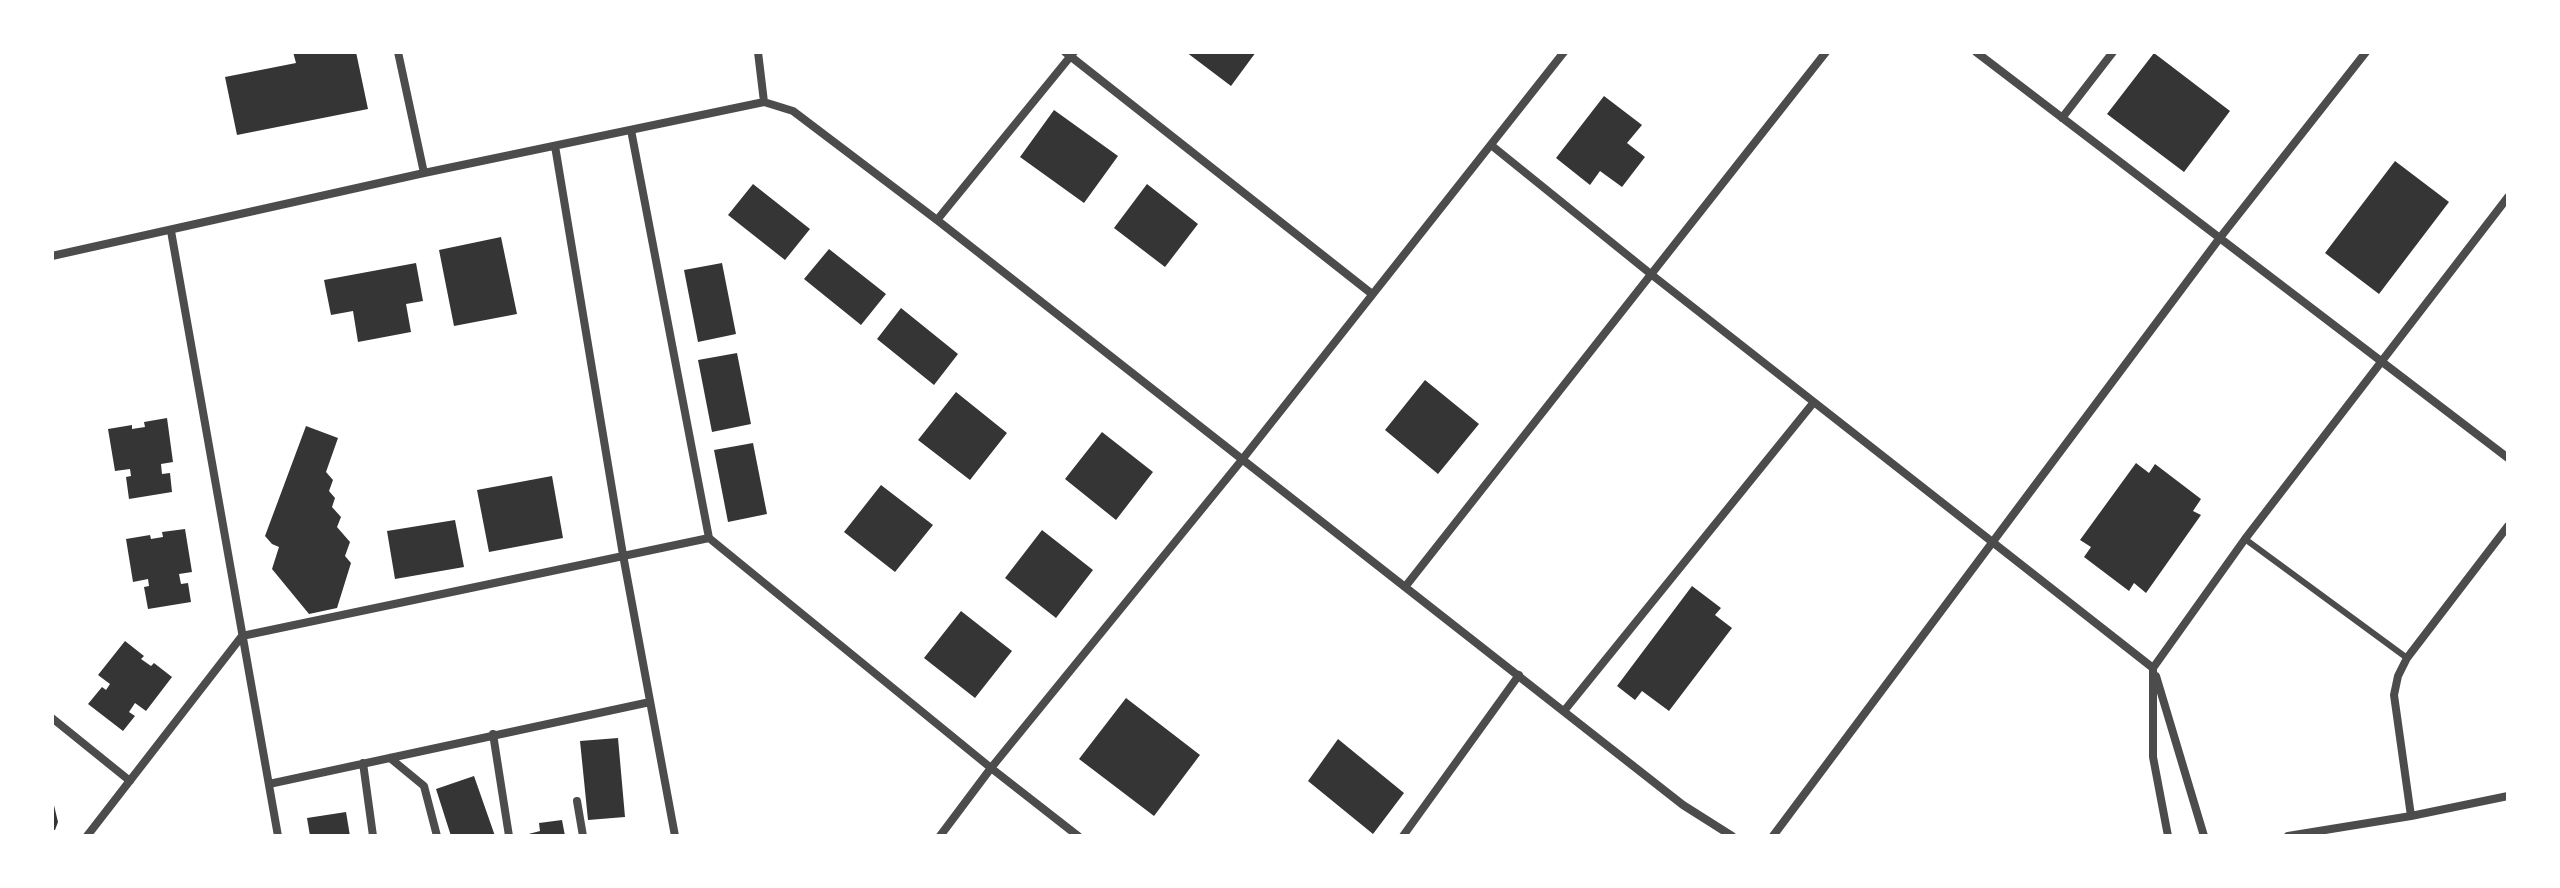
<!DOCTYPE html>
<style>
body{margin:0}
#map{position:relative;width:2560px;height:888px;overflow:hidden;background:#fff;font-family:"Public Sans",sans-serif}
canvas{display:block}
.frame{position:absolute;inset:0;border:54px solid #fff;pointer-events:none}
</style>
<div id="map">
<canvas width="2560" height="888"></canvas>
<div class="frame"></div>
</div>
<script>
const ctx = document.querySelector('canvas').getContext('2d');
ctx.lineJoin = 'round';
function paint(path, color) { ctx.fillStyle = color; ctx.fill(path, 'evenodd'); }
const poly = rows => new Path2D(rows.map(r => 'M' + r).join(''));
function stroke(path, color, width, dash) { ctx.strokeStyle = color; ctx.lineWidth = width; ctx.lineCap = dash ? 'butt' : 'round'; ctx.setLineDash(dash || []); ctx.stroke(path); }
const building = poly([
 [293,52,356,52,368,109,237,135,225,77,296,63],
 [1186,52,1256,52,1231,86],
 [2154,53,2230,111,2184,172,2107,114],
 [1604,96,1642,125,1627,143,1645,157,1622,187,1600,171,1590,185,1556,158],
 [1054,110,1118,156,1084,203,1020,157],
 [2395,161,2449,202,2379,294,2325,253],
 [753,184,810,229,785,260,728,215],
 [1147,184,1198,224,1165,267,1114,228],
 [501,237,517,314,454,326,439,250],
 [829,249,886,294,861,325,804,279],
 [416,263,423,301,406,304,411,332,358,342,353,311,331,315,324,280],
 [722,263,736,334,698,342,684,270],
 [901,308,958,354,934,385,877,339],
 [737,353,751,424,712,432,698,360],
 [1425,380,1479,424,1438,474,1385,430],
 [956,392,1007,433,970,480,918,440],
 [167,418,173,462,161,464,162,474,170,473,172,492,129,499,126,477,131,476,130,469,115,471,108,429,132,425,132,429,145,427,144,422],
 [306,426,338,438,326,472,333,480,329,491,335,498,332,507,341,517,337,527,350,542,345,556,351,563,337,608,309,614,272,569,279,547,272,544,265,536],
 [1102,432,1153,472,1116,520,1065,479],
 [753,443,767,514,728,522,714,450],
 [2136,463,2149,473,2155,464,2201,499,2193,511,2201,515,2146,593,2134,583,2129,591,2084,557,2091,547,2080,540],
 [552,476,563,538,489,552,477,490],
 [881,485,933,525,895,572,844,532],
 [455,520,464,567,395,579,387,531],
 [185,529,192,572,179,574,181,584,188,583,191,602,148,609,144,587,149,586,148,579,133,582,126,539,150,535,151,539,163,537,162,532],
 [1042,530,1093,570,1056,618,1005,578],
 [1692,586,1721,608,1715,615,1732,628,1669,711,1642,691,1635,700,1617,686],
 [961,611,1012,651,975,698,924,658],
 [125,641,144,656,141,659,151,666,154,663,172,677,146,711,135,703,129,712,135,716,123,731,88,704,102,687,106,690,110,684,98,675],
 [1126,698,1200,755,1154,816,1079,759],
 [618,738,625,817,588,820,580,741],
 [1338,739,1404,793,1373,834,1308,781],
 [474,776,495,836,451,836,436,789],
 [52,797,58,822,55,830,52,830],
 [346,812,350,836,310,836,307,818],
 [562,820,565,836,521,836,540,831,539,823]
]);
const service = poly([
 [2245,539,2407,658]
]);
const minor = poly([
 [398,52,424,173],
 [758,52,764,102],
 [1065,52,1372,294],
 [1976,52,2508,458],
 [2062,118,2113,52],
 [631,130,709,538],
 [1491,145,1652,275,2153,668],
 [555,146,623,555,675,836],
 [937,220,1074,52],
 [171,231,278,836],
 [52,256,424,173,764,102,793,111,937,220,1683,805,1732,836],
 [709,538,991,768,1078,836],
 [1405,587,1826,52],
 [242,636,709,538],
 [2156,676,2204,836],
 [1564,711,1814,402],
 [52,718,130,781],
 [493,734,509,836],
 [390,758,424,786,437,836],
 [363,763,373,836],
 [269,784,650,702],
 [577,801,583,836],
 [2411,816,2394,695,2398,676,2407,658,2508,526],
 [87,836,242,636],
 [940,836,991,768,1241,461,1564,52],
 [1403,836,1519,675],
 [1773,836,2219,239,2366,52],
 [2168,836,2153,757,2153,668,2245,539,2508,197],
 [2288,836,2411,816,2508,796]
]);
paint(building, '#353535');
stroke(service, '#4c4c4c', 6);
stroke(minor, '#4c4c4c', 8);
</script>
